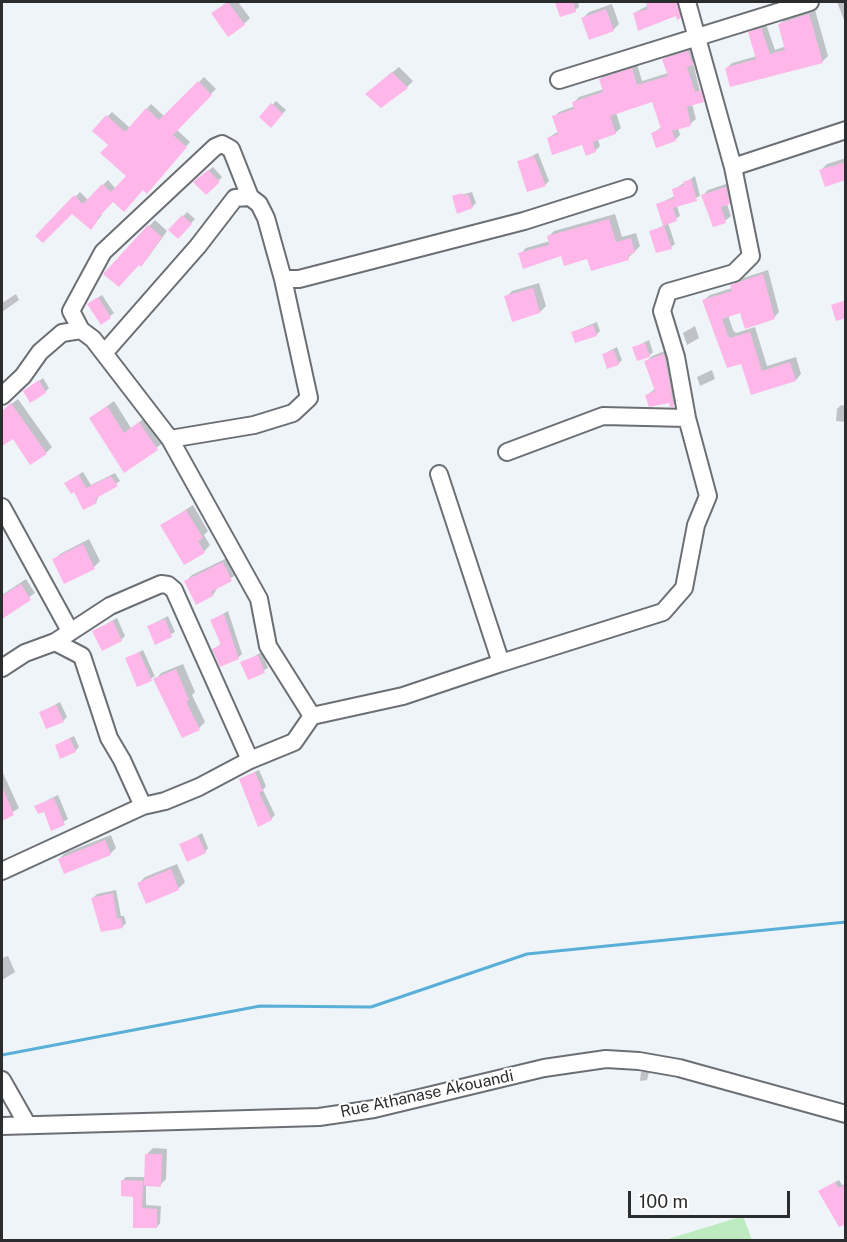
<!DOCTYPE html>
<style>
body{margin:0}
#map{position:relative;width:847px;height:1242px;overflow:hidden;background:#eff4f9;font-family:"Public Sans",sans-serif}
canvas{display:block}
.frame{position:absolute;inset:0;border:3px solid #2a2c2d;pointer-events:none}
.scale{position:absolute;left:628px;top:1191px;width:162px;height:27px;box-sizing:border-box;border:3px solid #2a2c2d;border-top:0;padding-left:8px;font-size:18px;line-height:21px;white-space:nowrap;color:#2a2c2d;-webkit-text-stroke:4px #fff;paint-order:stroke}
</style>
<div id="map">
<canvas width="847" height="1242"></canvas>
<div class="frame"></div>
<div class="scale">100 m</div>
</div>
<script>
const ctx = document.querySelector('canvas').getContext('2d');
ctx.lineJoin = 'round';
function paint(path, color) { ctx.fillStyle = color; ctx.fill(path, 'evenodd'); }
const poly = rows => new Path2D(rows.map(r => 'M' + r).join(''));
function stroke(path, color, width, dash) { ctx.strokeStyle = color; ctx.lineWidth = width; ctx.lineCap = dash ? 'butt' : 'round'; ctx.setLineDash(dash || []); ctx.stroke(path); }
function label(font, color, halo, rows, align = 'center') {
  ctx.font = font + ' "Public Sans",sans-serif'; ctx.lineWidth = 4.5; ctx.setLineDash([]); ctx.textBaseline = 'middle'; ctx.strokeStyle = halo; ctx.fillStyle = color; for (const [text, x, y, turn = 0] of rows) {
    ctx.save(); ctx.translate(x, y); ctx.rotate((+turn || 0) * Math.PI / 180); ctx.textAlign = isNaN(turn) ? turn : align; if (halo) ctx.strokeText(text, 0, 0); ctx.fillText(text, 0, 0); ctx.restore();
  }
}
const green = poly([
 [743,1216,752,1240,665,1240]
]);
const shadow = poly([
 [227,2,238,2,250,18,244,24,213,13],
 [559,2,578,2,579,7,575,10,557,4],
 [646,2,683,2,685,12,680,17,677,14,634,13,647,6],
 [837,2,846,2,846,25],
 [612,4,619,24,613,30,583,18,589,12],
 [815,10,828,56,823,61,792,70,726,69,732,63,757,56,750,33,756,27,766,24,775,50,786,46,779,25,785,19],
 [693,47,697,59,693,63,702,99,704,99,692,104,696,119,690,124,678,128,680,135,675,140,653,133,662,127,653,100,616,113,621,128,615,133,598,139,600,146,595,151,583,143,548,138,559,131,554,117,559,112,575,106,574,102,579,97,604,89,600,79,605,74,637,64,642,81,668,73,664,59,669,54],
 [399,67,413,81,407,87,373,88],
 [204,77,216,89,176,129,190,142,151,187,113,200,100,214,102,215,95,223,72,212,37,236,80,192,88,200,108,180,116,189,128,175,110,144,107,117,112,112,130,128,151,104,165,117],
 [276,101,286,110,271,126,261,117],
 [538,153,549,181,545,185,519,162],
 [846,158,846,179,821,170,827,164],
 [213,167,222,177,206,193,199,178],
 [695,176,700,196,677,206,680,216,668,223,675,244,671,247,651,232,664,225,658,204,675,196,673,190],
 [732,182,735,197,727,204,731,216,725,221,703,195,708,190],
 [472,192,476,203,472,207,454,197],
 [187,212,195,219,178,237,171,230],
 [615,214,622,237,636,233,640,246,628,258,520,254,526,248,550,241,548,237,554,231],
 [155,220,167,231,147,259,141,265,139,263,105,273],
 [768,270,779,312,774,318,741,311,728,315,733,330,736,333,755,327,767,366,796,357,801,374,796,380,752,394,742,362,704,300,710,295,732,288,737,280],
 [539,283,546,306,540,312,506,297,512,291],
 [16,294,19,300,2,312,2,303],
 [102,295,114,313,101,323,93,301],
 [597,322,600,331,596,335,573,332],
 [695,326,699,338,687,345,683,333],
 [649,340,653,352,649,356,633,348],
 [617,347,622,360,618,364,604,354],
 [670,349,680,399,674,405,670,402,647,395,656,388,646,362,652,356],
 [712,370,715,379,700,386,697,377],
 [43,378,49,388,45,392,25,391],
 [18,399,52,447,46,453,13,437,2,445,2,411],
 [114,401,131,428,146,417,163,443,124,471,91,418],
 [841,405,846,406,846,422,836,421,837,409],
 [83,472,91,485,115,473,120,481,99,496,96,502,70,480],
 [193,505,208,531,204,535,210,545,204,552,162,525],
 [89,539,100,561,94,567,54,560,60,554],
 [229,557,237,574,218,587,213,595,196,603,186,581,192,575],
 [26,579,35,593,2,616,2,595],
 [228,611,242,654,238,658,214,649,222,643,212,620],
 [168,616,175,632,156,643,149,626],
 [117,618,125,636,121,640,94,631],
 [143,650,156,679,161,673,183,664,195,692,192,695,205,722,199,728,183,736,154,676,151,679,127,659],
 [262,652,268,668,248,678,242,663],
 [60,702,67,717,63,721,40,713],
 [74,736,79,747,75,751,56,745],
 [259,770,266,786,263,790,275,815,271,819,240,779],
 [2,771,19,808,2,819],
 [58,795,68,819,52,829,44,810,36,806],
 [202,833,208,848,205,852,181,845],
 [111,835,116,848,110,854,59,859,65,853],
 [177,864,185,882,179,888,147,902,139,883,145,877],
 [116,890,121,916,124,916,126,923,122,927,93,898,97,894],
 [8,956,15,972,2,980,2,958],
 [641,1072,649,1072,647,1080,640,1081],
 [153,1148,167,1149,166,1179,160,1185,146,1184,146,1205,161,1206,160,1223,157,1227,134,1226,135,1195,123,1180,126,1177,146,1177,147,1154],
 [839,1180,842,1185,846,1184,846,1223,820,1191]
]);
const stream = poly([
 [2,1055,260,1006,371,1007,527,954,846,922]
]);
const building = poly([
 [228,2,245,25,228,37,211,13],
 [561,2,573,2,576,12,560,17,555,3],
 [646,2,677,2,681,18,677,20,676,16,638,31,633,13,648,9],
 [606,9,614,31,589,40,581,18],
 [809,14,823,63,730,87,725,68,756,59,748,32,761,28,770,54,785,50,778,24],
 [688,51,693,65,687,67,695,92,701,90,704,102,687,107,691,126,672,131,676,141,656,148,651,133,661,129,652,102,610,116,616,134,593,142,596,152,586,156,582,145,552,155,547,138,558,134,552,116,574,109,572,102,603,92,599,79,632,68,637,85,668,76,662,59],
 [392,72,408,88,381,108,365,94],
 [198,81,212,95,173,135,187,147,147,194,143,190,124,212,113,202,97,219,98,220,91,230,72,214,43,243,35,236,74,195,83,204,102,184,111,192,126,176,100,153,108,145,92,131,106,115,125,132,146,108,159,120],
 [271,103,283,114,271,128,259,117],
 [534,156,546,186,527,192,517,161],
 [846,162,846,180,825,187,819,170],
 [208,170,220,182,206,195,193,182],
 [691,179,697,201,673,208,677,221,663,226,656,204,674,198,672,189,684,185,683,182],
 [726,187,730,204,721,207,726,223,713,227,701,195],
 [462,193,463,196,468,194,473,208,457,214,452,196],
 [182,215,192,224,178,239,168,230],
 [609,219,616,242,631,238,635,253,628,255,629,260,591,271,587,259,564,266,561,256,523,269,518,253,549,245,547,236],
 [148,225,162,237,141,267,139,265,119,287,103,274],
 [664,226,672,249,656,253,649,231],
 [763,274,775,319,745,329,740,313,722,319,728,336,730,338,750,332,762,371,790,362,796,381,751,395,741,364,727,368,702,300,732,291,730,285],
 [533,288,540,313,512,322,504,296],
 [98,297,111,318,101,325,87,304],
 [846,300,846,318,836,321,831,305],
 [593,325,597,336,575,343,571,332],
 [645,343,650,357,637,361,632,347],
 [614,350,619,365,607,369,602,354],
 [664,354,674,407,670,407,669,403,649,407,645,395,655,391,644,361],
 [39,380,46,393,30,403,23,391],
 [11,403,47,454,30,465,13,439,2,446,2,411],
 [107,406,124,433,139,422,158,450,124,473,89,418],
 [79,475,86,488,111,476,118,486,95,499,97,503,83,510,74,492,71,494,64,483],
 [186,510,203,538,198,541,205,553,184,565,160,525],
 [83,544,95,569,64,584,52,559],
 [223,562,232,581,211,592,213,596,196,605,184,581],
 [21,584,31,600,2,619,2,596],
 [224,614,239,659,220,667,212,649,221,645,210,620],
 [165,619,172,637,155,645,147,626],
 [113,621,122,641,102,651,92,631],
 [139,652,152,681,137,687,125,658],
 [258,655,265,673,248,680,240,662],
 [176,669,189,700,186,701,200,730,182,738,153,679],
 [56,705,64,722,46,729,39,712],
 [70,738,76,752,60,759,55,745],
 [255,772,263,791,259,793,272,820,258,827,239,779],
 [2,786,14,815,2,821],
 [54,798,65,825,51,831,44,812,38,814,34,806],
 [198,836,206,853,187,862,179,844],
 [105,840,111,855,64,874,58,859],
 [171,869,179,890,146,904,137,883],
 [113,893,117,919,121,918,123,928,101,932,91,898],
 [145,1154,162,1154,161,1187,144,1186],
 [121,1180,143,1181,142,1208,157,1209,157,1228,133,1228,133,1197,121,1196],
 [835,1182,838,1188,846,1184,846,1224,839,1227,818,1191]
]);
const minor = poly([
 [559,80,810,2],
 [733,167,846,130],
 [283,279,299,279,524,221,628,188],
 [81,330,71,311,103,252,215,147,222,144,231,149,250,197],
 [105,352,198,246,235,198,250,197,259,204,266,218,283,279,309,398,293,413,254,425,170,439],
 [2,396,23,376,40,352,62,333,81,330,93,339,170,439,259,599,268,646,312,716],
 [507,452,603,416,687,418],
 [2,507,70,631],
 [55,642,82,656,109,738,122,760,143,806],
 [501,663,663,612,684,588,696,525,708,496,687,418,676,357,662,311,668,292,734,273,751,256,733,167,687,2],
 [2,668,25,653,55,642,110,606,161,584,168,585,174,590,250,760],
 [2,871,143,806,165,801,199,787,250,760,294,742,312,716,403,696,501,663,439,474],
 [2,1080,27,1124],
 [2,1126,319,1117,374,1109,544,1068,606,1059,639,1061,679,1068,846,1114]
]);
const streetNames = [
 ["Rue Athanase Akouandi",427,1094,-12]
];
paint(green, '#bdeabe');
paint(shadow, '#0003');
stroke(stream, '#59afd8', 3);
paint(building, '#feb7e8');
stroke(minor, '#6b6f74', 20);
stroke(minor, '#fff', 16);
label('16px', '#2a2c2d', '#fff', streetNames);
</script>
